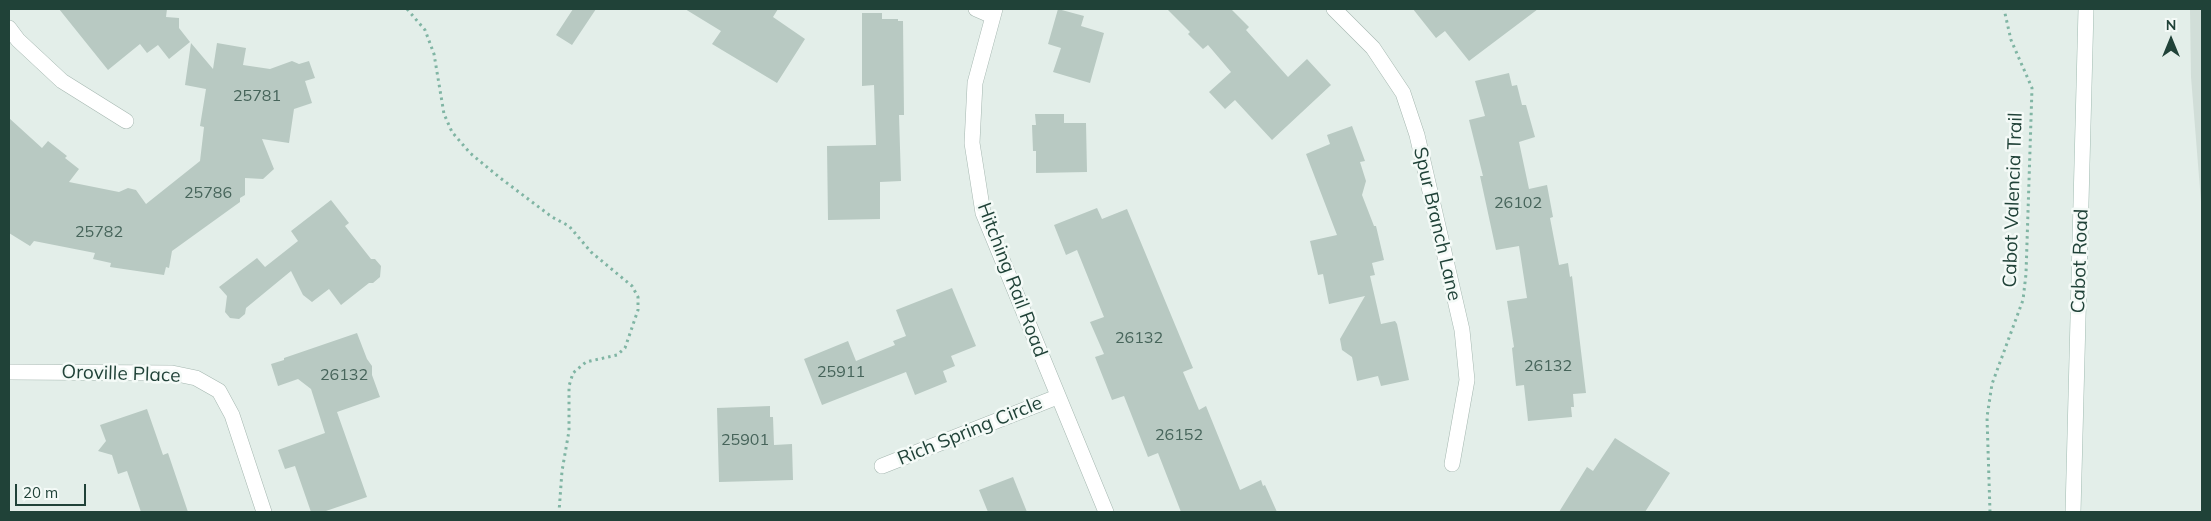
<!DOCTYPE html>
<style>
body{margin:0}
#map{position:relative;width:2211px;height:521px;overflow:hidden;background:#e3eee9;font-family:Mulish,sans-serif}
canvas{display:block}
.frame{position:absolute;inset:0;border:10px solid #204238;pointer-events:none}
.north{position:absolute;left:2146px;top:15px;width:50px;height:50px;-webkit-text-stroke:4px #f4faf7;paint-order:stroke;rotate:0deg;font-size:14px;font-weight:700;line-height:20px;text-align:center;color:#204238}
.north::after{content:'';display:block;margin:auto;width:18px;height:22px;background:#204238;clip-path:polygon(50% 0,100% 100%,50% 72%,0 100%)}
.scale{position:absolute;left:15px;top:484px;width:71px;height:22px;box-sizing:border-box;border:2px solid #204238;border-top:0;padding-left:6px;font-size:15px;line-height:18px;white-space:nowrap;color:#204238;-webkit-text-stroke:4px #f4faf7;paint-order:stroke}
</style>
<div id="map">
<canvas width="2211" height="521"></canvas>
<div class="frame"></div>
<div class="north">N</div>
<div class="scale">20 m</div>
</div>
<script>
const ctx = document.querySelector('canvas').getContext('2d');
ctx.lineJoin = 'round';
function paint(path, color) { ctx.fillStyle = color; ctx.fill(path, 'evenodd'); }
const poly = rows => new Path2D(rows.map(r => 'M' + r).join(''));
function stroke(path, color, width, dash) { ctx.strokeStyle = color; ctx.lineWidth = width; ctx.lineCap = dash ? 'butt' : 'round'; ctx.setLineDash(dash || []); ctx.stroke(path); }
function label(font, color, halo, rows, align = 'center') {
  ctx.font = font + ' Mulish,sans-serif'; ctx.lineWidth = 5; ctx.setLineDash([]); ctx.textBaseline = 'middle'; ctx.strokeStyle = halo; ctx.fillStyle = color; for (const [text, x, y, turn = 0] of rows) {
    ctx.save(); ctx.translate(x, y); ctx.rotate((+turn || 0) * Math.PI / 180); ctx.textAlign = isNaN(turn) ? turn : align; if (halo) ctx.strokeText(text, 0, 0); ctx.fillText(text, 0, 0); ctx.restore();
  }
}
const built = poly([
 [2190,9,2202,9,2202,214,2191,77]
]);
const building = poly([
 [59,9,167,9,166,17,179,18,179,28,190,42,169,59,158,45,147,53,140,44,108,70],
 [573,9,596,9,572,45,556,35],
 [685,9,778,9,773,17,805,39,777,83,712,44,721,31],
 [1058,9,1084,16,1081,26,1104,33,1090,83,1053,72,1061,48,1048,44],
 [1167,9,1231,9,1249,27,1246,30,1288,77,1307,59,1331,85,1272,140,1235,100,1225,109,1209,92,1231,72,1208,45,1203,49,1188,34,1190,32],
 [1413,9,1538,9,1469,61,1445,31,1436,38],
 [862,13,882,13,882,19,898,19,898,21,903,21,904,115,899,115,901,181,880,182,880,219,828,220,827,146,876,145,874,85,862,86],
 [191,43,213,69,217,43,246,48,243,65,270,69,292,61,299,64,309,61,315,78,305,81,312,103,294,109,289,143,262,139,274,169,263,179,245,178,245,195,240,198,240,202,172,251,169,268,166,267,164,275,110,267,111,263,93,259,95,253,34,241,30,246,9,233,9,118,42,148,48,141,67,156,65,158,79,169,69,182,119,192,128,188,136,190,146,204,200,161,204,127,200,126,206,89,185,85],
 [1509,73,1512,86,1517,85,1522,105,1526,105,1535,137,1519,142,1529,189,1547,185,1553,217,1550,218,1559,265,1568,263,1570,277,1572,276,1586,393,1573,394,1574,407,1571,407,1572,417,1528,421,1524,385,1516,386,1512,348,1514,347,1507,301,1527,298,1519,246,1496,250,1480,176,1483,176,1469,120,1485,116,1475,81],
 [1035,114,1064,114,1064,123,1086,123,1087,172,1036,173,1036,151,1033,151,1032,125,1036,125],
 [1352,126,1365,161,1360,162,1366,181,1362,195,1374,226,1376,226,1384,260,1372,263,1375,275,1370,276,1381,324,1395,321,1397,324,1409,380,1381,386,1378,376,1357,381,1352,357,1342,350,1340,339,1365,296,1329,304,1323,274,1318,275,1310,241,1337,235,1306,154,1330,144,1327,135],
 [331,200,349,223,345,226,371,259,375,259,381,266,380,277,373,283,369,283,341,305,329,289,312,302,303,295,291,271,246,308,245,314,239,319,230,318,225,312,227,296,219,287,257,258,265,267,298,241,291,231],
 [1097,208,1102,219,1127,209,1193,368,1183,372,1199,410,1206,406,1240,490,1261,480,1263,486,1265,485,1277,512,1181,512,1158,453,1148,457,1124,396,1112,400,1095,357,1104,354,1090,322,1104,317,1077,250,1066,255,1054,225],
 [952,288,976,346,951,356,955,366,943,371,947,382,915,395,906,372,822,405,804,359,848,341,856,361,895,345,893,341,906,336,896,310],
 [357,333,367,359,372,366,372,375,380,397,337,412,367,497,323,512,311,512,295,466,285,469,278,450,325,433,311,389,298,379,278,386,271,364,284,360,284,358],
 [770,406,770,417,773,417,774,445,792,444,793,480,719,482,717,408],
 [147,409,163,455,168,453,188,512,141,512,127,471,118,474,112,455,98,451,106,441,100,425],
 [1615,438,1670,473,1645,512,1559,512,1587,467,1593,471],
 [1013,477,1027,512,988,512,979,490]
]);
const path = poly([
 [407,9,425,30,434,54,444,114,452,132,470,153,499,177,552,217,569,226,591,252,632,286,638,297,638,310,625,348,617,355,586,362,573,373,569,386,569,431,562,471,559,512],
 [1990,512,1987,417,1992,384,2023,300,2026,274,2032,88,2011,40,2004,9]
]);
const street = poly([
 [976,9,992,16],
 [995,9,975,83,972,143,983,213,1106,512],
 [1334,9,1373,48,1403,93,1417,135,1462,330,1467,380,1452,464],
 [9,28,18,40,62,81,126,121],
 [9,372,172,373,196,378,219,391,232,415,264,512],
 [882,466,1057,397]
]);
const secondary = poly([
 [2073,512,2086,9]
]);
const numberNames = [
 ["25781",257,96],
 ["25786",208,193],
 ["26102",1518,203],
 ["25782",99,232],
 ["26132",1139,338],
 ["26132",1548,366],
 ["25911",841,372],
 ["26132",344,375],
 ["26152",1179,435],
 ["25901",745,440]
];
const streetNames = [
 ["Cabot Valencia Trail",2013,200,-88],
 ["Spur Branch Lane",1437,224,77],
 ["Cabot Road",2080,261,-88],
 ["Hitching Rail Road",1012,280,69],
 ["Oroville Place",121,374,2],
 ["Rich Spring Circle",970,431,-22]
];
paint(built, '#d1ded8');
paint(building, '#b8c9c2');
stroke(street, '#a5b7b0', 16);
stroke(secondary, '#a0bbb1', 16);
stroke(path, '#80b5a4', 3, [2.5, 4]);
stroke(street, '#fff', 15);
stroke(secondary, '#fff', 15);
label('16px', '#46645a', null, numberNames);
label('19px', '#204238', '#f4faf7', streetNames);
</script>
